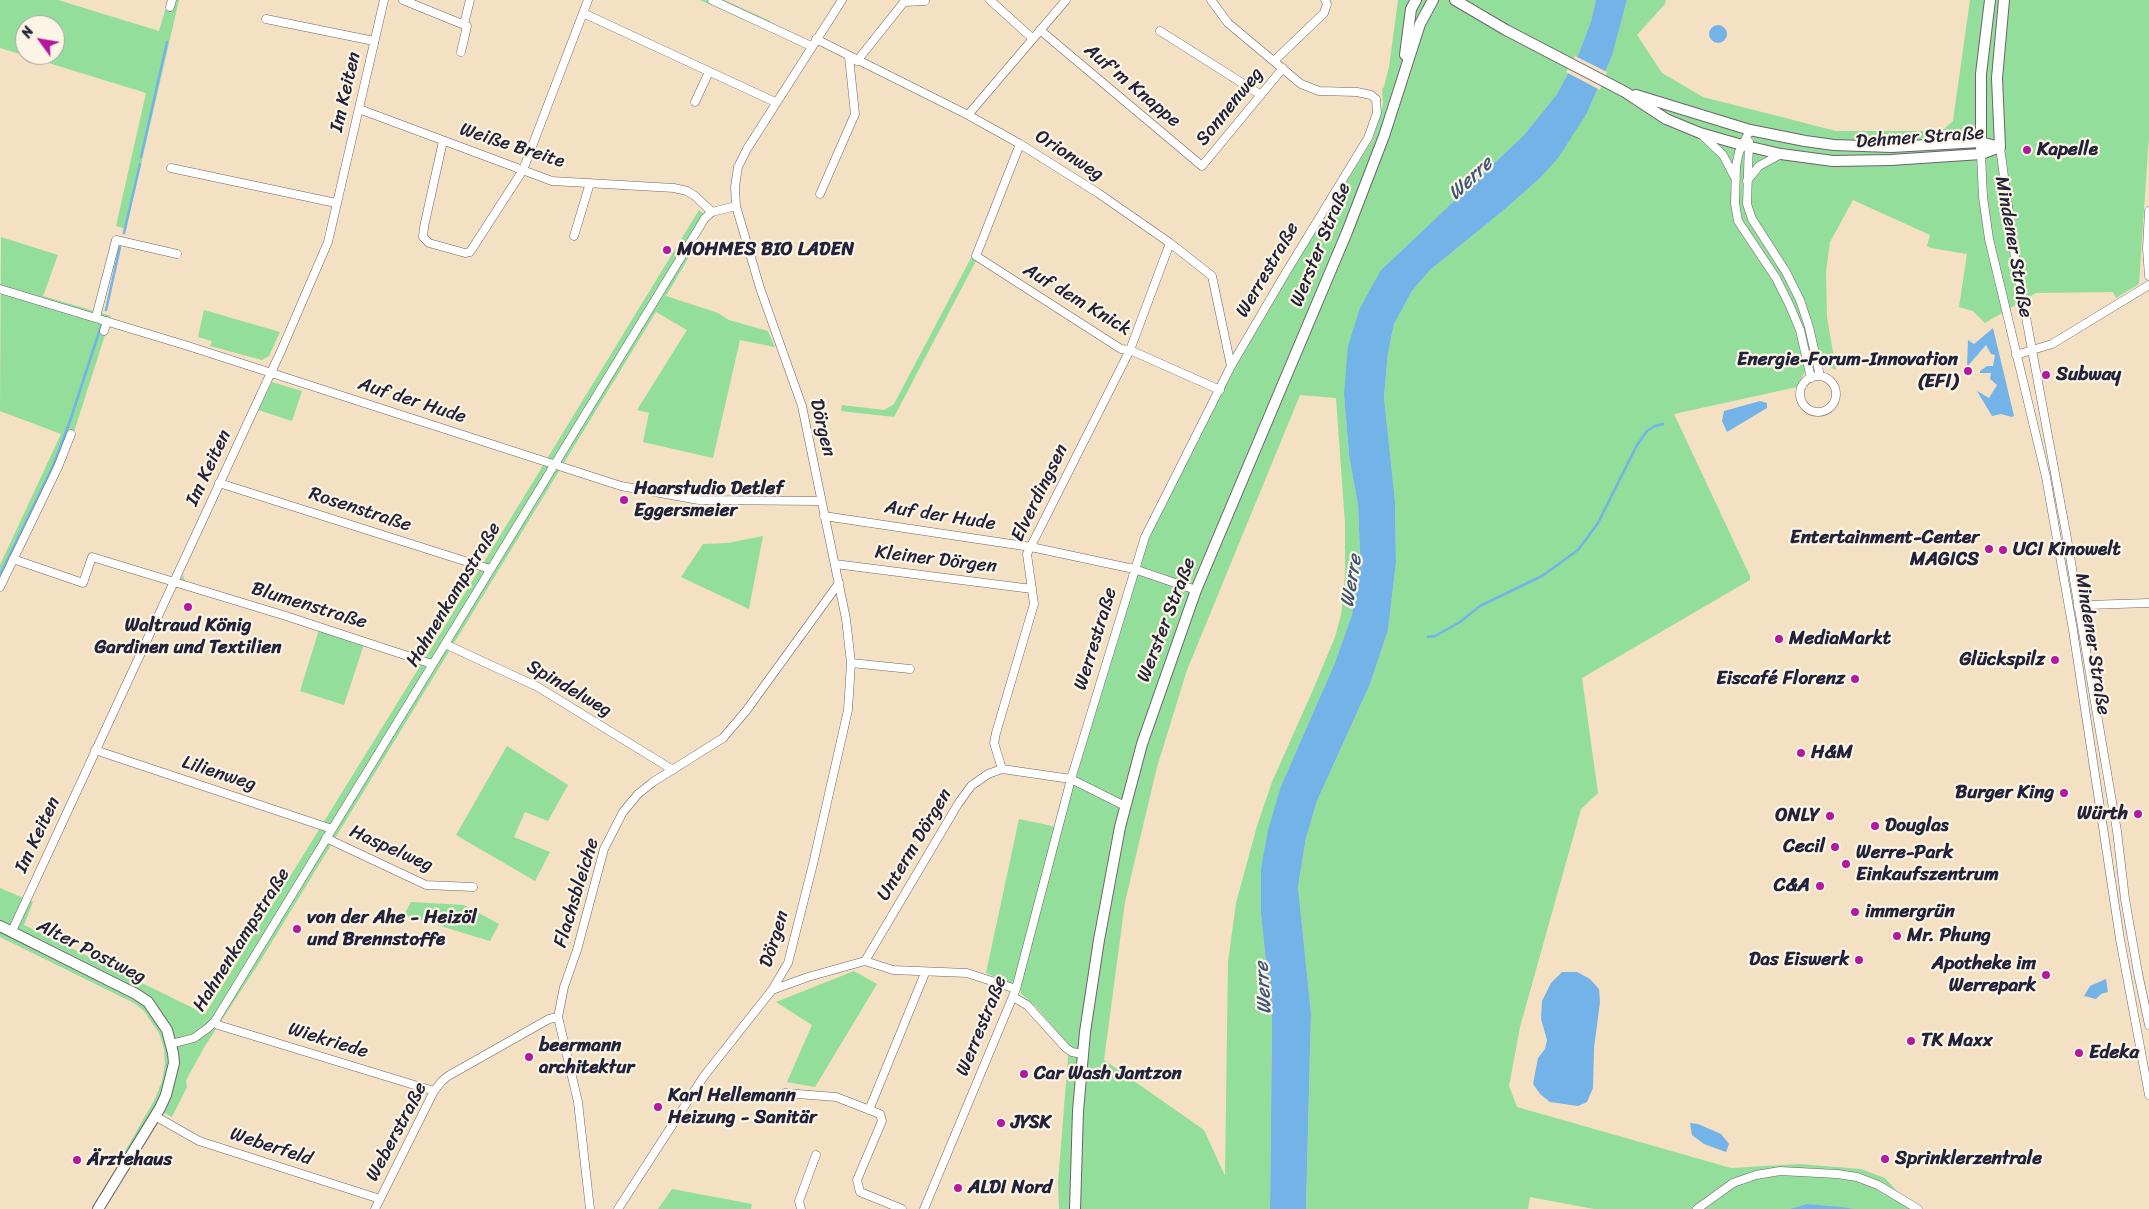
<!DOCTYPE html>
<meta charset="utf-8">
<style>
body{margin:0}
#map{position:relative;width:2149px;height:1209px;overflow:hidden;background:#f4e0c3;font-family:Sriracha,sans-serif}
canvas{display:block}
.north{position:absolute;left:15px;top:15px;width:50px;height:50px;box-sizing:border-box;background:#fcf5e5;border:1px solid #a5a1a1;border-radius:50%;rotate:302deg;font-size:14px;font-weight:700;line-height:20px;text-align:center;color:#22223b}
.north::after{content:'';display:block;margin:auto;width:18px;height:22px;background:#b5179e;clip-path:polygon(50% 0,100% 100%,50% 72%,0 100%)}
</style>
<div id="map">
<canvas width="2149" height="1209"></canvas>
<div class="north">N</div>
</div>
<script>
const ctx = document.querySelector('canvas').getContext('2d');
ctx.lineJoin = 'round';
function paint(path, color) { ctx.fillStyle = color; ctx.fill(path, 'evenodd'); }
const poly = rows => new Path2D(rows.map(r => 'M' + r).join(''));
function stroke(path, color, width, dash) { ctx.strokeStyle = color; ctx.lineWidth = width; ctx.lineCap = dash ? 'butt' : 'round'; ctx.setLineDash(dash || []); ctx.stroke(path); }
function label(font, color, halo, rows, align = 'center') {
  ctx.font = font + ' Sriracha,sans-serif'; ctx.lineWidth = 4.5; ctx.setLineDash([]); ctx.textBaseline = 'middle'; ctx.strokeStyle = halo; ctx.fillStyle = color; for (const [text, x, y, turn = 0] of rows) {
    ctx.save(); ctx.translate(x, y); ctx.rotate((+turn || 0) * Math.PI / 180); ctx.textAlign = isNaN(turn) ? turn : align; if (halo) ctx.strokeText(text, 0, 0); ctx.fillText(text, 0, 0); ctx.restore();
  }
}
const green = poly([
 [0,0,58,0,159,31,168,0,179,0,126,229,116,226,146,93,0,48],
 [25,25,55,25,55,55,25,55],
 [700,0,724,0,770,21,766,30],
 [1398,0,1596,0,1591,21,1579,53,1557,94,1524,135,1381,270,1344,395,1349,455,1358,505,1360,555,1352,615,1334,665,1281,786,1261,868,1261,914,1272,1021,1270,1209,1059,1209,1058,1183,1069,1045,1036,1007,1021,994,1021,988,986,973,1019,819,1057,827,1146,537,1228,378,1289,274,1373,139,1383,104,1382,89,1384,87,1389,67],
 [1300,395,1336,398,1345,523,1345,575,1341,615,1335,637,1313,690,1272,782,1257,826,1236,903,1228,962,1225,1176,1204,1130,1104,1060,1125,902,1157,767,1187,670],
 [1627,0,1666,0,1665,4,1637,35,1662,73,1703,97,1836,131,1942,131,1953,121,1970,0,2149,0,2149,136,2139,284,2116,298,2113,292,2036,293,1985,323,1973,311,1959,307,1967,254,1931,248,1927,246,1930,235,1853,200,1830,242,1826,272,1827,317,1836,370,1824,365,1811,368,1804,373,1797,387,1674,414,1750,576,1750,580,1582,678,1598,793,1581,809,1520,1027,1509,1086,1517,1107,1731,1168,1799,1164,1861,1169,1885,1178,1913,1209,1855,1209,1807,1204,1789,1209,1594,1209,1530,1197,1528,1209,1306,1209,1311,1013,1298,887,1306,838,1317,801,1370,684,1388,630,1396,563,1395,501,1384,397,1388,353,1394,324,1412,291,1430,270,1504,210,1539,179,1587,113,1612,56],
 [699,210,708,217,693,242,696,245,666,296,718,313,729,320,768,331,775,347,740,340,713,458,643,442,649,413,637,410,687,330,656,312,259,963,205,1046,186,1080,187,1087,172,1117,163,1112,132,1156,124,1153,155,1099,162,1081,165,1064,164,1049,159,1033,144,1011,134,1003,0,937,0,888,33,902,24,925,205,1014,422,663,364,644,344,705,300,691,319,630,183,586,176,589,183,575,185,582,426,657],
 [1,237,58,255,43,296,111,316,73,435,0,592,0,565,61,434,0,411],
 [972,256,977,259,894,417,841,411,842,405,884,410,894,404],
 [204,310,280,332,269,356,262,360,210,346,212,341,198,337],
 [272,382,302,391,292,421,258,410],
 [763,536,749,609,681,577,703,544,728,543],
 [507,746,568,785,548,821,525,812,514,837,550,852,535,881,456,835],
 [411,902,464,905,499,924,490,941,404,915],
 [854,971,877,984,815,1087,787,1082,812,1025,776,1002],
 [672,1189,752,1204,751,1209,658,1209]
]);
const water = poly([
 [1596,0,1627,0,1612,56,1587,113,1558,158,1539,179,1504,210,1430,270,1412,291,1394,324,1388,353,1384,397,1395,501,1396,563,1388,630,1370,684,1317,801,1306,838,1298,887,1311,1013,1306,1209,1270,1209,1272,1021,1261,914,1261,868,1268,830,1281,786,1334,665,1352,615,1360,555,1358,505,1349,455,1344,395,1348,346,1360,308,1381,270,1524,135,1557,94,1579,53,1591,21],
 '1709 34a9 9 0 1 1 18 0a9 9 0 1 1-18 0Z',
 [1993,328,2014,416,2012,417,2001,414,1992,416,1977,391,1989,398,1997,385,1990,379,1991,373,1980,373,1980,371,1987,366,1993,366,1995,355,1991,354,1986,345,1967,367,1968,340,1974,344],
 [1760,401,1767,403,1767,408,1727,432,1722,421,1724,411],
 [1562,972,1577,972,1590,979,1599,989,1600,1002,1594,1048,1593,1088,1587,1102,1578,1106,1550,1102,1540,1094,1533,1084,1538,1058,1545,1049,1547,1040,1541,1019,1542,1001,1551,983],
 [2106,979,2108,992,2101,994,2096,999,2084,996,2090,986],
 [1690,1123,1698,1124,1721,1134,1729,1144,1726,1152,1704,1144,1692,1135],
 [1807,1204,1841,1207,1855,1209,1789,1209]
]);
const pier = poly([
 [1575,56,1607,72,1600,90,1566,72]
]);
const stream = poly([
 [141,157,167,42],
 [124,233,140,164],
 [106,310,120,247],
 [0,575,53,466,70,421,101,326],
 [1428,637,1435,636,1460,622,1480,606,1542,576,1578,550,1598,523,1637,445,1647,431,1655,426,1663,424]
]);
const street = poly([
 [403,0,467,26,461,52],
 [712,0,811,46],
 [990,0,1032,38],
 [170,7,172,0],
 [583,13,775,102],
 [266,19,374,41],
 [464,24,470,0],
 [1040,30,1202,166,1283,68],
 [1160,31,1261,95],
 [816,39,968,115,1020,144,1098,193,1170,243,1212,276,1231,366],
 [857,61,904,2,925,1],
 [1274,61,1324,13,1327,4,1325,0],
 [695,102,709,72],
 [359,109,552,181,674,188,687,191,695,196,712,212],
 [968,115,1066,0],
 [1750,130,1739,152,1736,166,1735,203,1738,221,1776,278,1789,304,1800,330,1811,378],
 [1701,134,1723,155,1734,176],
 [443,141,424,227,423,237,429,243,465,253,470,252,523,170,588,0],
 [1749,142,1747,204,1752,219,1786,272,1800,300,1809,327,1820,376],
 [1020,144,976,256,1121,349,1130,350,1220,390],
 [2000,147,2015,258,2066,533,2117,831,2125,899,2138,973,2149,1025],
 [1981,154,1983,197,1989,239,2046,477,2073,630,2120,939,2149,1095],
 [171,168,336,203],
 [1747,181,1759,166,1781,154],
 [820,194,855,114,849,57],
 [2149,211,2147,249,2149,276],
 [574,236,590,183],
 [0,289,188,346,621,486,699,500,821,501],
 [96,317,116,240,177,254],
 [104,331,107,321],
 [2016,355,2052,344,2149,285],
 '1800 394a18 18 0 1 1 36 0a18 18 0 1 1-36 0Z',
 [219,483,490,569],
 [824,516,1031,547,1134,569,1196,590],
 [13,559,83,583,92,557,286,616,432,664],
 [835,564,1032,589],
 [0,587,58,467,71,434],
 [2078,607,2087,605,2149,603],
 [445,644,538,687,673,770],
 [851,663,910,669],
 [95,750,332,829],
 [1002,769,994,743,996,733,1034,604,1027,554,1130,350,1170,243],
 [326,838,426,885,473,887],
 [12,931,281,351,328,242,384,0],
 [865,961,958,804,971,786,988,774,1002,769,1071,779,1125,806],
 [772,990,808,977,865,961,893,970,967,973,1016,989],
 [1013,997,1027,1005,1066,1048,1072,1052,1083,1054],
 [215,1021,218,1025,434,1091],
 [171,1044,194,1038,208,1028,215,1021,705,218,712,212,736,206],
 [785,1093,836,1097,880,1114,882,1121,857,1180,860,1192,902,1209],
 [869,1110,925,973],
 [155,1116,199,1141,380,1199],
 [375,1209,434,1091,442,1081,448,1076,549,1019,558,1017],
 [590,1209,578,1102,558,1017,564,987,577,950,604,849,623,812,638,794,653,782,723,738,746,711,839,583],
 [618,1209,704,1076,772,990,788,963,813,864,848,710,851,663,846,619,802,406,760,288,736,206,735,187,738,167,747,149,842,0],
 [801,1209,799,1201,816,1155],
 [924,1209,1016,989,1071,779,1145,537,1231,366,1285,274,1368,138,1377,113,1376,99,1371,95,1357,92,1319,91,1301,84,1228,23,1211,0],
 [1697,1209,1733,1183,1756,1175,1780,1171,1837,1174,1857,1177,1878,1185,1918,1209]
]);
const secondary = poly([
 [1455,0,1506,30,1625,92,1666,119,1700,133,1742,145,1781,154,1833,161,1891,160,1981,154,2000,147],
 [1405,55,1411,9,1416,0],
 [1636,95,1750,130,1805,141,1834,145,1892,147,1980,142,2000,147],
 [2000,147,1997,78,2004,0],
 [1981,148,1981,74,1990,0],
 [0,926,136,994,148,1002,167,1030,173,1053,174,1063,166,1095,160,1108,98,1209],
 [1075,1209,1078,1111,1085,1032,1099,940,1120,827,1142,744,1196,590,1347,232,1384,136,1420,24,1433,0]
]);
const markers = [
 [2027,150,5,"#b5179e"],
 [667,250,5,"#b5179e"],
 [1968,371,5,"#b5179e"],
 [2046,375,5,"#b5179e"],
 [624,500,5,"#b5179e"],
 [1989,549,5,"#b5179e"],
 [2003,550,5,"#b5179e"],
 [188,607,5,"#b5179e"],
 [1779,639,5,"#b5179e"],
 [2055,660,5,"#b5179e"],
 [1855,679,5,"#b5179e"],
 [1801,753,5,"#b5179e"],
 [2064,793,5,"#b5179e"],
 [2138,814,5,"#b5179e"],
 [1830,816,5,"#b5179e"],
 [1875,826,5,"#b5179e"],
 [1835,847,5,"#b5179e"],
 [1846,864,5,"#b5179e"],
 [1820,886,5,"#b5179e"],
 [1855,912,5,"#b5179e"],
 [297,929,5,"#b5179e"],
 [1897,936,5,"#b5179e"],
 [1859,960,5,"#b5179e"],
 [2046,975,5,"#b5179e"],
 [1911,1041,5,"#b5179e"],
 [2079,1053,5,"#b5179e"],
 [529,1057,5,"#b5179e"],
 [1024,1074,5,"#b5179e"],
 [658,1107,5,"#b5179e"],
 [1001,1123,5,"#b5179e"],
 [1885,1159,5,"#b5179e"],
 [77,1160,5,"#b5179e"],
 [958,1188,5,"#b5179e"]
];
const streetNames = [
 ["Auf'm Knappe",1132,86,40],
 ["Im Keiten",346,92,-77],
 ["Sonnenweg",1230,107,-51],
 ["Dehmer Straße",1920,138,-4],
 ["Weiße Breite",512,146,18],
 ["Orionweg",1069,156,33],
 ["Werster Straße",1321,245,-68],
 ["Mindener Straße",2013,247,80],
 ["Werrestraße",1268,270,-60],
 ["Auf dem Knick",1077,300,31],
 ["Auf der Hude",412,401,18],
 ["Dörgen",822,428,77],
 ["Im Keiten",209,468,-65],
 ["Elverdingsen",1040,493,-64],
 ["Rosenstraße",360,510,18],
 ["Auf der Hude",940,516,9],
 ["Kleiner Dörgen",936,560,7],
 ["Hahnenkampstraße",454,595,-59],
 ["Blumenstraße",309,606,17],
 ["Werster Straße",1167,620,-69],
 ["Werrestraße",1096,639,-73],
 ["Mindener Straße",2092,644,81],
 ["Spindelweg",569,689,30],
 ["Lilienweg",219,774,18],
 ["Im Keiten",38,835,-65],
 ["Unterm Dörgen",915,845,-59],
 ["Haspelweg",391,849,24],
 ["Flachsbleiche",577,893,-73],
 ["Dörgen",775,939,-72],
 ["Hahnenkampstraße",242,940,-58],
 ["Alter Postweg",91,952,27],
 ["Werrestraße",982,1026,-68],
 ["Wiekriede",328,1041,17],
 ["Weberstraße",397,1132,-62],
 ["Weberfeld",271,1147,18]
];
const poiNames = [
 ["Kapelle",2037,150],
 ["MOHMES BIO LADEN",677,250],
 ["Energie-Forum-Innovation",1958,360,"right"],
 ["(EFI)",1958,382,"right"],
 ["Subway",2056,375],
 ["Haarstudio Detlef",634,489],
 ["Eggersmeier",634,511],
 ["Entertainment-Center",1979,538,"right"],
 ["MAGICS",1979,560,"right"],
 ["UCI Kinowelt",2013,550],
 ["Waltraud König",188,626,"center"],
 ["Gardinen und Textilien",188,648,"center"],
 ["MediaMarkt",1789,639],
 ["Glückspilz",2045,660,"right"],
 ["Eiscafé Florenz",1845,679,"right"],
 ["H&M",1811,753],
 ["Burger King",2054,793,"right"],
 ["Würth",2128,814,"right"],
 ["ONLY",1820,816,"right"],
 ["Douglas",1885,826],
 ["Cecil",1825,847,"right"],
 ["Werre-Park",1856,853],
 ["Einkaufszentrum",1856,875],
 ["C&A",1810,886,"right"],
 ["immergrün",1865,912],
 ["von der Ahe - Heizöl",307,918],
 ["und Brennstoffe",307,940],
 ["Mr. Phung",1907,936],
 ["Das Eiswerk",1849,960,"right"],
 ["Apotheke im",2036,964,"right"],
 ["Werrepark",2036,986,"right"],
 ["TK Maxx",1921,1041],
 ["beermann",539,1046],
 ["architektur",539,1068],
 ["Edeka",2089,1053],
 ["Car Wash Jantzon",1034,1074],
 ["Karl Hellemann",668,1096],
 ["Heizung - Sanitär",668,1118],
 ["JYSK",1011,1123],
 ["Sprinklerzentrale",1895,1159],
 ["Ärztehaus",87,1160],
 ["ALDI Nord",968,1188]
];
const waterNames = [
 ["Werre",1471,179,-43],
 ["Werre",1352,581,-81],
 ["Werre",1264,988,-94]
];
paint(green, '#92de9a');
paint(water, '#74b3e7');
paint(pier, '#f4e0c3');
stroke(stream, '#74b3e7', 2.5);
stroke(street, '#6c646b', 9);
stroke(secondary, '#6c646b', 12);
stroke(street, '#fff', 8);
stroke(secondary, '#fff', 10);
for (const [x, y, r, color] of markers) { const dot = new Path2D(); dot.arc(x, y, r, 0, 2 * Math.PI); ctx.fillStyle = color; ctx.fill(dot); stroke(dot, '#fcf5e5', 2); }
label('19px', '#22223b', '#fcf5e5', streetNames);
label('bold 19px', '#22223b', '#fcf5e5', poiNames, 'left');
label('italic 20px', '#3f5577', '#fcf5e5', waterNames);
</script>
